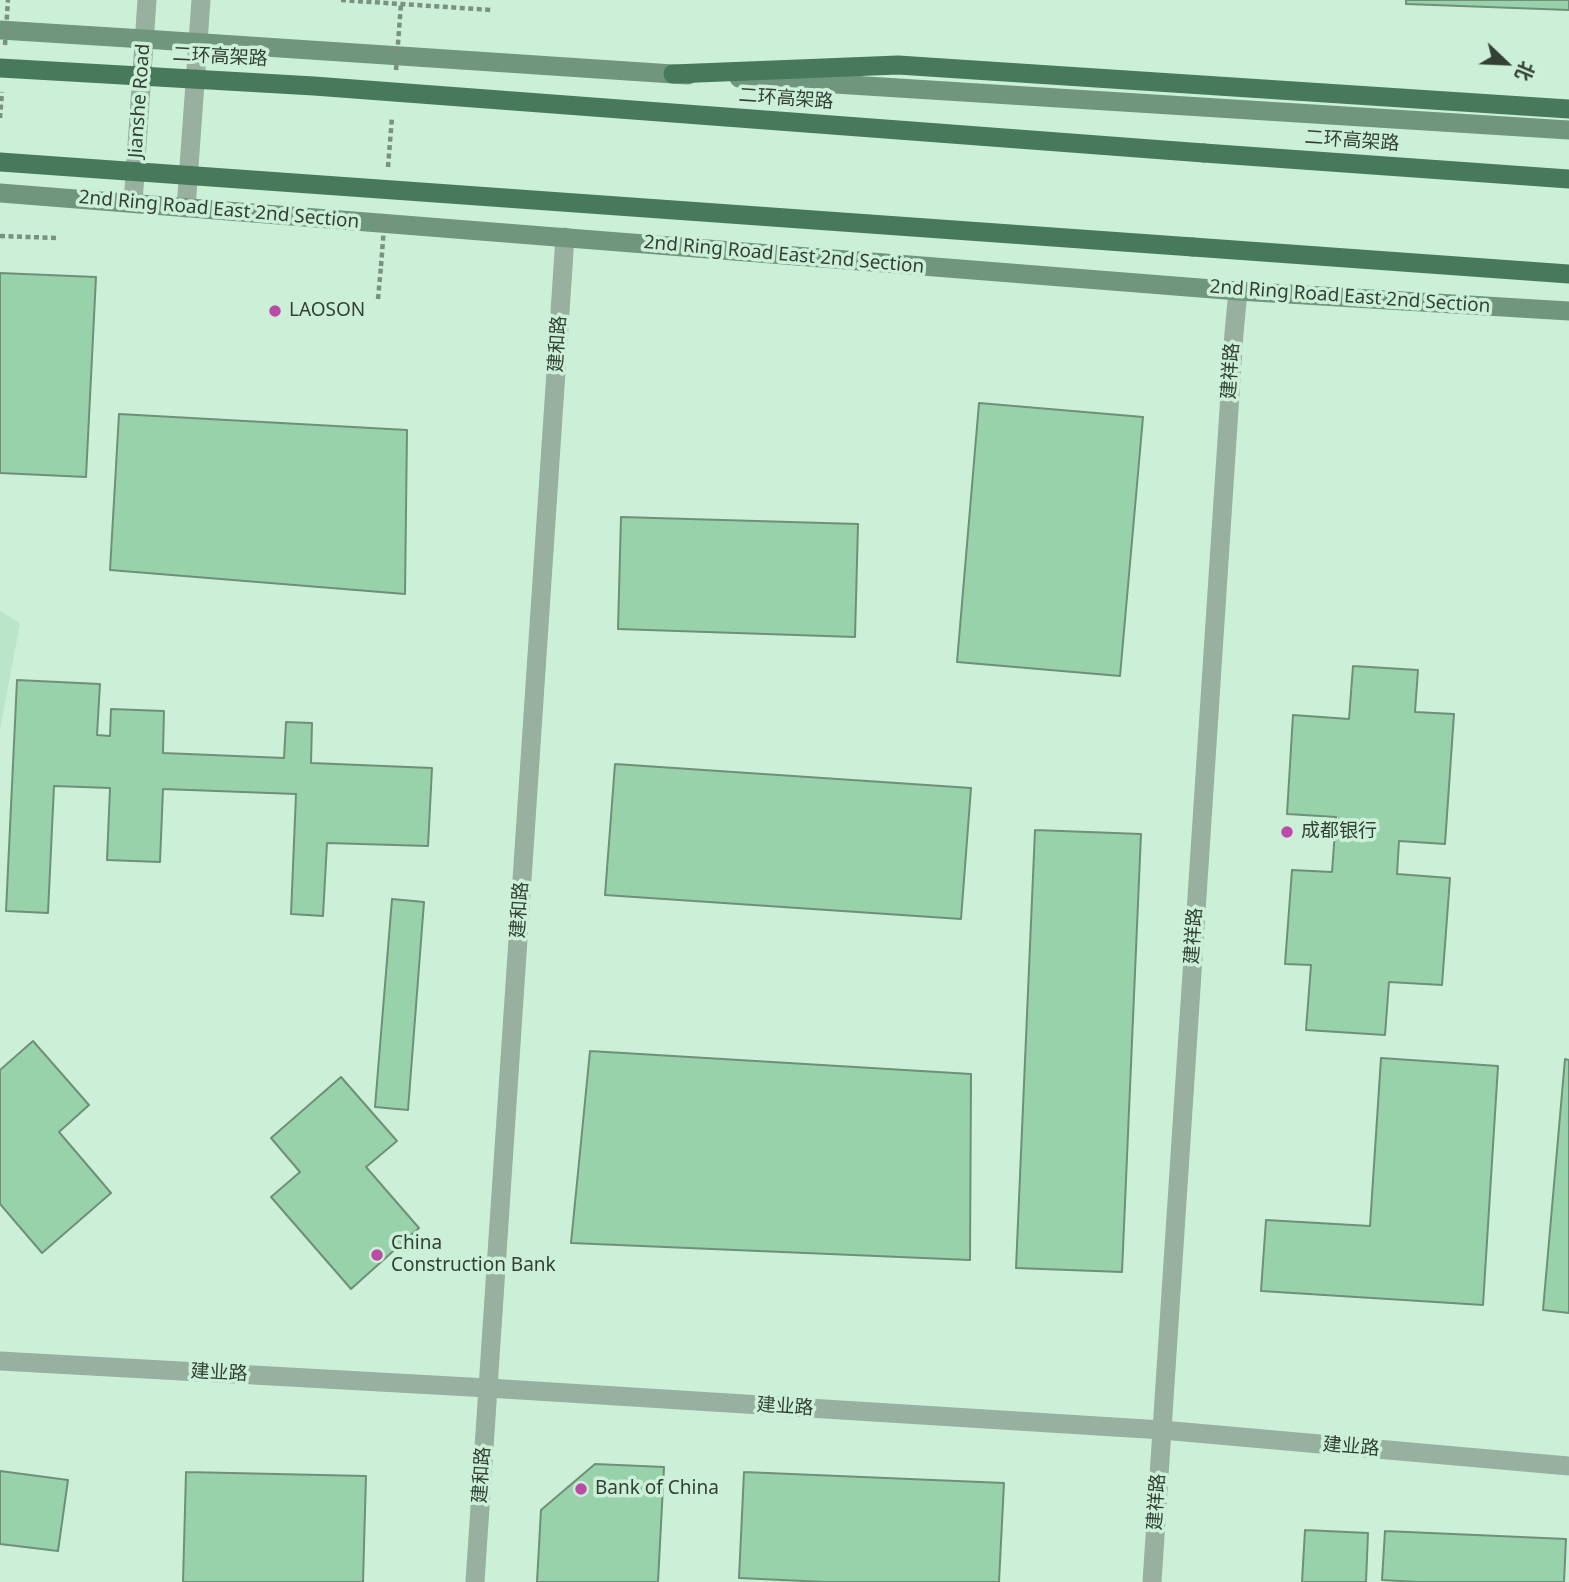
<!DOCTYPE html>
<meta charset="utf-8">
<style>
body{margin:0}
#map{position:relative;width:1569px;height:1582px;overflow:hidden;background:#ccf0d7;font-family:"Noto Sans","Noto Sans SC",sans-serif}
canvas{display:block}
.north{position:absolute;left:1471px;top:28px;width:70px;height:70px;-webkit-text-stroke:5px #ccf0d7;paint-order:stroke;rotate:113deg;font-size:19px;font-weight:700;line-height:28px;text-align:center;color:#324036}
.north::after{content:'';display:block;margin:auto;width:24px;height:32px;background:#324036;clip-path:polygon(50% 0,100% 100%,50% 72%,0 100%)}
</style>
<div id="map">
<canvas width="1569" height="1582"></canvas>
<div class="north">北</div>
</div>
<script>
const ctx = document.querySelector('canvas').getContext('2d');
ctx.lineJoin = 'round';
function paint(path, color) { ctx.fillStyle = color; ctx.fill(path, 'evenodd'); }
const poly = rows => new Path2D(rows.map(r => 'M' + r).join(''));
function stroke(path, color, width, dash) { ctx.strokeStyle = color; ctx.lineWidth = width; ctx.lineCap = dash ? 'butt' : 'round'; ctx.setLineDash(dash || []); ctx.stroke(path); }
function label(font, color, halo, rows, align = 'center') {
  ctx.font = font + ' "Noto Sans","Noto Sans SC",sans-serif'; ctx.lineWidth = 7; ctx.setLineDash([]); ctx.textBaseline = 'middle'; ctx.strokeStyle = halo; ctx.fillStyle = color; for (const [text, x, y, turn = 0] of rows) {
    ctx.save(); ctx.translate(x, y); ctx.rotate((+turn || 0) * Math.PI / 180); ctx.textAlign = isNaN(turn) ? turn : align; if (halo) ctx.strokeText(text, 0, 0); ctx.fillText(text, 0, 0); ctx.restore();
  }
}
const built = poly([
 [0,611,20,623,0,730]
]);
const building = poly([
 [1406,0,1569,0,1569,10,1406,4,1406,0],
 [0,273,96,277,86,477,0,473,0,273],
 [979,403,1143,417,1120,676,957,662,979,403],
 [119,414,407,430,405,594,110,570,119,414],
 [621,517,858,524,855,637,618,629,621,517],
 [1353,666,1418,670,1415,712,1454,714,1445,844,1399,841,1397,874,1450,878,1442,985,1389,982,1385,1035,1306,1030,1311,965,1285,964,1292,870,1332,872,1336,817,1287,814,1293,715,1349,719,1353,666],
 [17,680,100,684,97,735,110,736,111,709,164,711,163,753,284,758,286,722,312,723,311,763,432,768,428,846,327,843,323,916,291,914,296,794,163,789,160,862,107,860,110,788,54,786,48,913,6,911,17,680],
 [615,764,971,788,961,919,605,895,615,764],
 [1035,830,1141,834,1122,1272,1016,1268,1035,830],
 [392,899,424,902,408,1110,375,1107,392,899],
 [33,1041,89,1105,59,1132,111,1193,42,1253,0,1204,0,1070,33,1041],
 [590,1051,971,1074,970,1260,571,1243,590,1051],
 [1381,1058,1498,1066,1483,1305,1261,1291,1266,1220,1370,1226,1381,1058],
 [1565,1059,1569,1060,1569,1313,1543,1310,1565,1059],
 [341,1077,397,1141,366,1167,419,1228,351,1289,271,1197,300,1172,271,1138,341,1077],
 [595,1464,664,1467,658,1582,537,1582,541,1510,595,1464],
 [0,1471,68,1480,58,1551,0,1544,0,1471],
 [186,1472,366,1476,363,1582,183,1582,186,1472],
 [744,1472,1004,1483,999,1582,825,1582,739,1578,744,1472],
 [1305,1530,1368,1533,1366,1582,1302,1582,1305,1530],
 [1385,1531,1566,1539,1564,1582,1417,1582,1382,1580,1385,1531]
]);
const path = poly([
 [341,0,491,10],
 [0,236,57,238],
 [378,299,381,266]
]);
const minor = poly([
 [475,1582,565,237],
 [1152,1582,1234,333,1238,291]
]);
const tertiary = poly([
 [133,203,147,0],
 [186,208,201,0],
 [0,1361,488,1388,1162,1430,1569,1466]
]);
const secondary = poly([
 [0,30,144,39,688,75],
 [739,78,1569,130],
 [0,193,1238,291,1569,311]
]);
const trunk = poly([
 [673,74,898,65,1569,109],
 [1204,153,1569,179],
 [1193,247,1569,274]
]);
const pathBridge = poly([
 [5,45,8,0],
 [396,70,401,4],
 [0,118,2,92],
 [388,167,392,117],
 [381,266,385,214]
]);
const trunkBridge = poly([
 [0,68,314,86,1204,153],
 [0,162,1193,247]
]);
const markers = [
 [275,311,7,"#bc4ba8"],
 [1287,832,7,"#bc4ba8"],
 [377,1255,7,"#bc4ba8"],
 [581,1489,7,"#bc4ba8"]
];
const streetNames = [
 ["二环高架路",220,57,3],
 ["二环高架路",786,99,4],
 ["Jianshe Road",140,101,-86],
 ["二环高架路",1352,141,4],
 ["2nd Ring Road East 2nd Section",219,210,5],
 ["2nd Ring Road East 2nd Section",784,255,5],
 ["2nd Ring Road East 2nd Section",1350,297,4],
 ["建和路",558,344,-86],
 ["建祥路",1231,371,-86],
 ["建和路",520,910,-86],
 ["建祥路",1194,936,-86],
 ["建业路",219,1373,3],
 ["建业路",785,1407,4],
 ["建业路",1351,1447,5],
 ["建和路",482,1475,-86],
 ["建祥路",1157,1502,-86]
];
const poiNames = [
 ["LAOSON",289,311],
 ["成都银行",1301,832],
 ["China",391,1244],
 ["Construction Bank",391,1266],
 ["Bank of China",595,1489]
];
paint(built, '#bbe5c8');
paint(building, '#97d2ab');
stroke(building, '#6f8f79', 2);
stroke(path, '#799180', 4.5, [5, 3.5]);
stroke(minor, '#97b09f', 19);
stroke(tertiary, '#97b09f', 19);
stroke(secondary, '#70967d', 19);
stroke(trunk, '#467a5a', 19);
stroke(pathBridge, '#799180', 4.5, [5, 3.5]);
stroke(trunkBridge, '#467a5a', 19);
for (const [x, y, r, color] of markers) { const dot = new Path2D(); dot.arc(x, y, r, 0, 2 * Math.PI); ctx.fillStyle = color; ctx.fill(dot); stroke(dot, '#ccf0d7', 2.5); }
label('19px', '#324036', '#ccf0d7', streetNames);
label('19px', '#324036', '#ccf0d7', poiNames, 'left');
</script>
